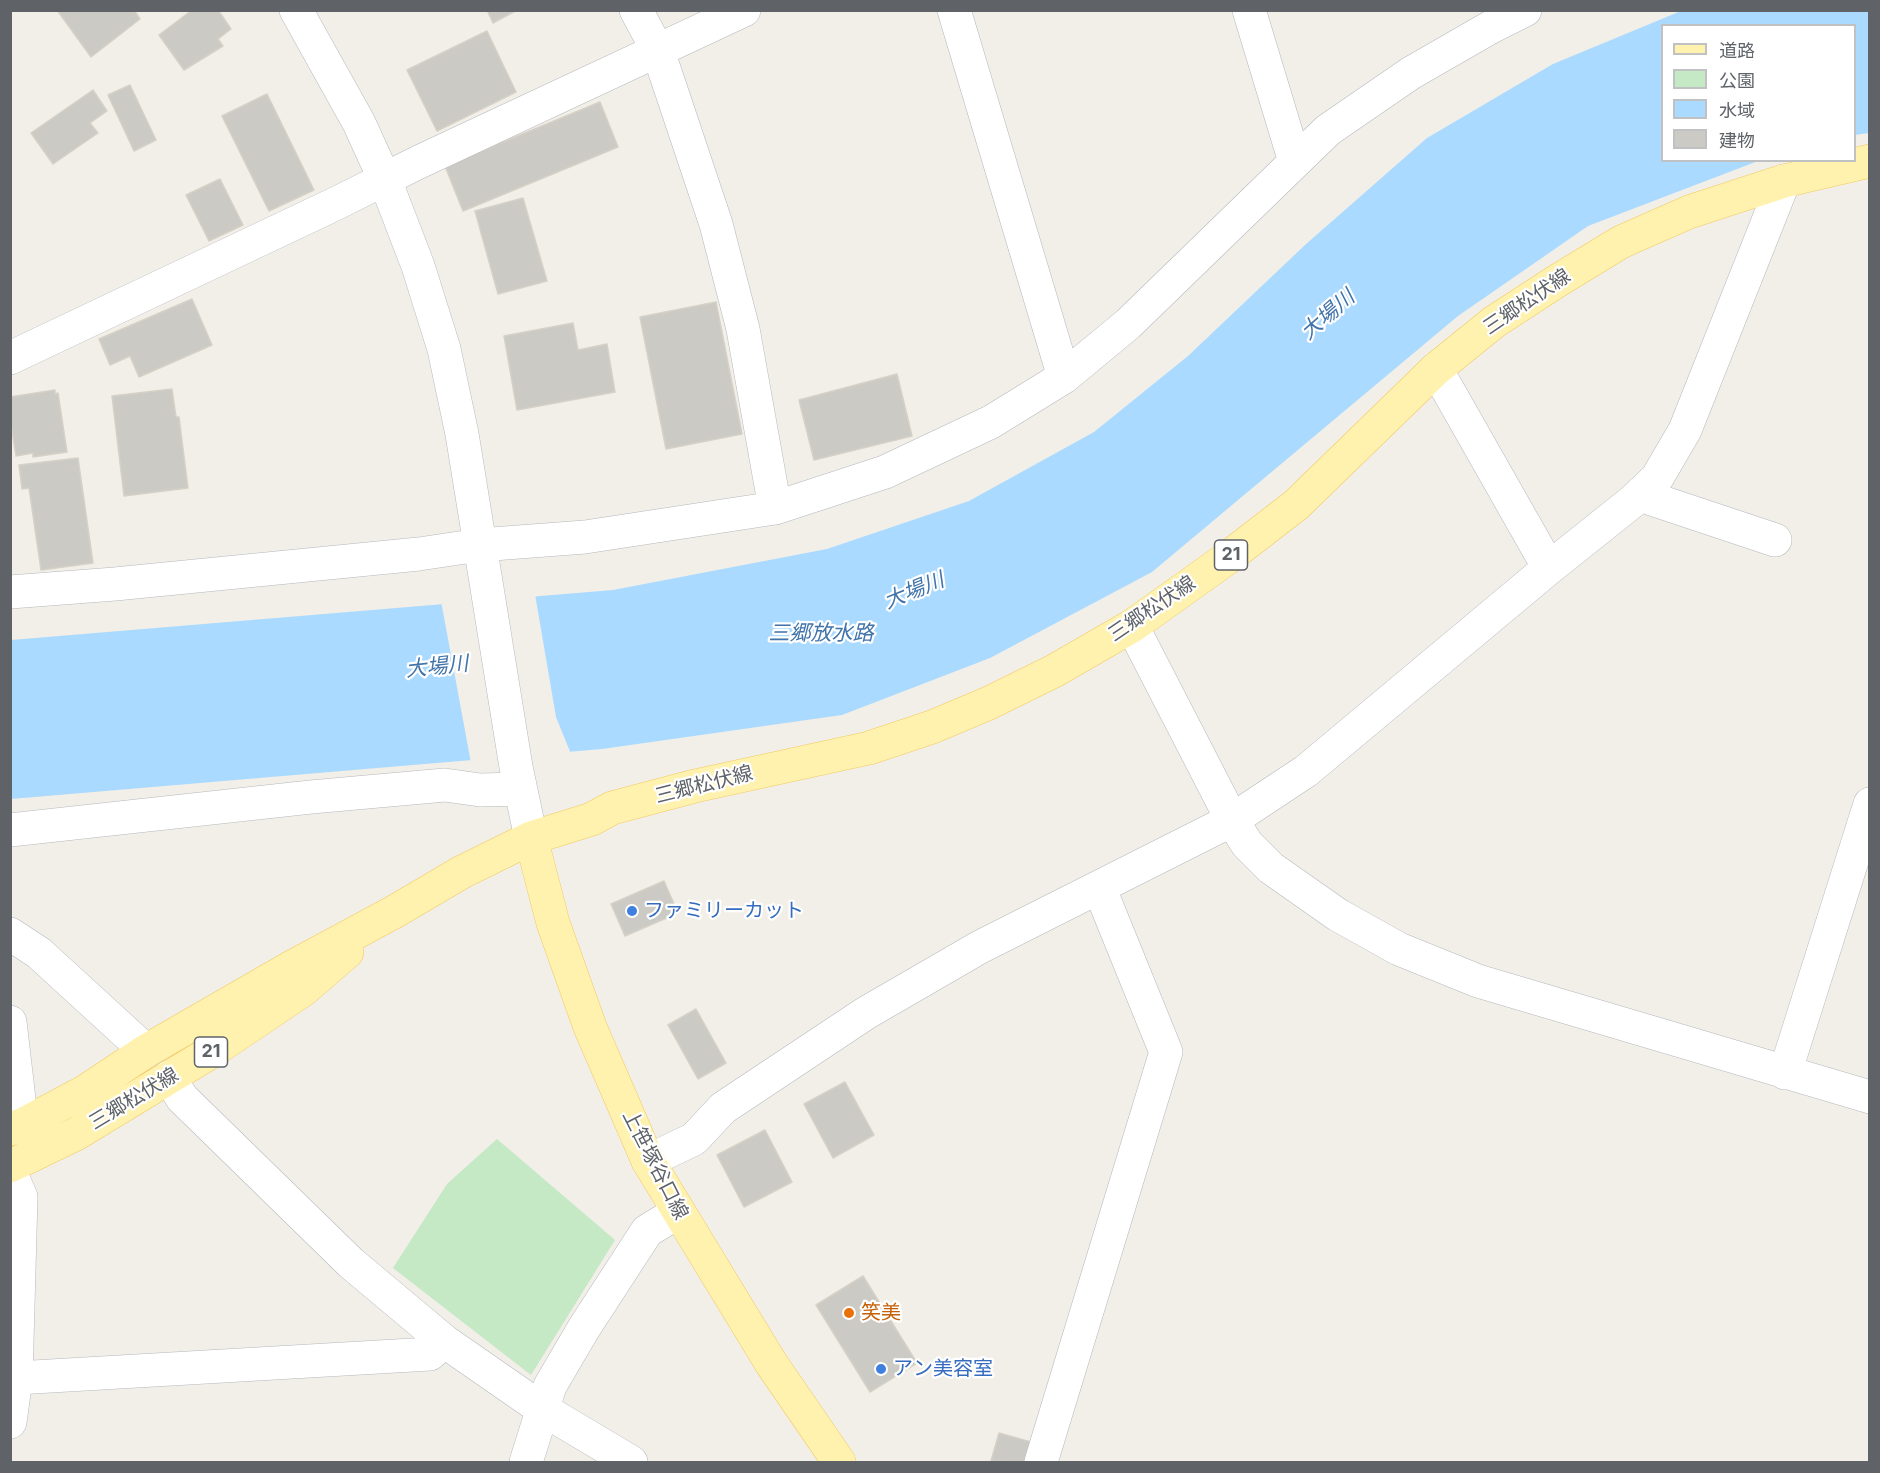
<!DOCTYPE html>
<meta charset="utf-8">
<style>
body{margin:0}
#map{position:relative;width:1880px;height:1473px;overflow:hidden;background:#f1efe8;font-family:Inter,"Noto Sans JP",sans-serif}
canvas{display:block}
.frame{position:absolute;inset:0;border:12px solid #5f6368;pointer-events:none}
.legend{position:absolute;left:1661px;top:24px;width:195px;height:138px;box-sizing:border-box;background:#fff;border:2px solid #bfc1c3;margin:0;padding:8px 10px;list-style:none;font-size:18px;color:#5f6368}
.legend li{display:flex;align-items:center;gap:12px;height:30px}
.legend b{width:30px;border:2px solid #bfc1c3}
</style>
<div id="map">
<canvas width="1880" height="1473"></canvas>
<div class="frame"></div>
<ul class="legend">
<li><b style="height:8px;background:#fff2af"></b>道路</li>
<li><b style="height:16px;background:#c5e8c5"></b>公園</li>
<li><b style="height:16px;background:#aadaff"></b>水域</li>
<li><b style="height:16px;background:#cccac5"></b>建物</li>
</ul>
</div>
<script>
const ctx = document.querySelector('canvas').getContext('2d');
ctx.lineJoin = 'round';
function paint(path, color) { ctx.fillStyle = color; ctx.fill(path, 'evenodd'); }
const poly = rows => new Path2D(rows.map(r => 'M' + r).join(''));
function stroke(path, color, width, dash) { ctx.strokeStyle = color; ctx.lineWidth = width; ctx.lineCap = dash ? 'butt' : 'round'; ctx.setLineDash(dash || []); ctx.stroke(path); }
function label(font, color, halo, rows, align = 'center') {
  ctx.font = font + ' Inter,"Noto Sans JP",sans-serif'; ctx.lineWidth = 4.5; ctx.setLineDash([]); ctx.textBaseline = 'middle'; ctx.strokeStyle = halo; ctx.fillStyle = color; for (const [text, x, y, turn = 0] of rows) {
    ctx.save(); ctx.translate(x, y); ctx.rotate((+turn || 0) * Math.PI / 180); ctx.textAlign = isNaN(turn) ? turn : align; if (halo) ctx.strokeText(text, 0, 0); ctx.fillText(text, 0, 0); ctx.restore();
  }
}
const green = poly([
 [497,1139,615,1240,531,1375,393,1268,447,1184]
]);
const water = poly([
 [1681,11,1869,11,1869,133,1855,135,1854,26,1662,26,1662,160,1758,161,1588,226,1458,316,1152,572,990,658,842,715,602,749,11,799,11,640,613,590,827,549,969,501,1094,432,1188,356,1305,245,1427,138,1553,64]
]);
const pier = poly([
 [535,594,556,717,571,754,471,763,441,601]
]);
const building = poly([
 [57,10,134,10,140,19,91,57,57,10],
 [192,10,218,10,231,29,218,39,223,46,184,70,159,35,192,10],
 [487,10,517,10,493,23,487,10],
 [487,31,516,92,437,131,407,70,487,31],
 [130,85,156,140,134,151,108,95,130,85],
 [93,90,107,111,90,123,98,133,53,164,31,133,93,90],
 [267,94,314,190,269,211,222,116,267,94],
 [600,102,618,147,463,211,445,166,600,102],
 [220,179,243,225,209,241,186,195,220,179],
 [523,198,547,281,498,294,475,211,523,198],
 [192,299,212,345,139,377,130,356,110,365,99,339,192,299],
 [716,302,742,434,666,449,640,317,716,302],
 [573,323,578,350,607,344,615,392,517,410,504,336,573,323],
 [897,374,912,436,814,460,799,400,897,374],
 [172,389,176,417,179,417,188,488,124,496,112,396,172,389],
 [55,390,55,394,58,393,67,452,33,457,33,453,16,456,10,418,10,397,55,390],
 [78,458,93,563,41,570,29,488,22,489,19,465,78,458],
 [664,881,678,913,625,936,611,904,664,881],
 [696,1009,726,1063,698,1079,668,1025,696,1009],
 [845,1082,874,1135,833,1158,804,1104,845,1082],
 [765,1130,792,1182,744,1207,717,1155,765,1130],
 [863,1276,917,1363,870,1392,816,1305,863,1276],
 [999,1433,1031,1442,1026,1462,991,1461,999,1433]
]);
const minor = poly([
 [296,10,359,123,385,180,418,266,444,349,462,434,516,767,531,838],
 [636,10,658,51,716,224,743,329,775,508],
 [954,10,1064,377],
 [1249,10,1295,162],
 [10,358,337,203,419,162,744,10],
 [1436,369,1549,568],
 [1642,492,1652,499,1775,540],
 [10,592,115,584,419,554,479,545,585,537,775,508,885,472,991,422,1064,377,1128,324,1328,130,1411,73,1491,27,1525,10],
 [1132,626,1232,820,1247,844,1271,868,1338,915,1399,949,1478,981,1870,1097],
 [10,830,311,797,445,785,480,790,520,789],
 [10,934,39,953,146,1051],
 [10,1022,22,1125],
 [1785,1073,1870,804],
 [169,1077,182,1098,351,1263,444,1341,542,1409,631,1462],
 [648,1161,694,1139,723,1108,866,1013,980,947,1232,820,1306,771,1549,568,1633,501,1657,478,1685,430,1784,181],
 [10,1172,21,1197,16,1378,10,1422],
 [16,1378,430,1354,444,1341],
 [526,1462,550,1386,584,1328,647,1231,678,1212],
 [1041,1462,1166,1052,1099,887]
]);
const major = poly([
 [531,838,553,923,590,1027,648,1161,771,1363,839,1462],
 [10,1129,22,1125,86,1091,146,1051,290,968,394,912,462,872,531,838,592,819,612,808,695,786,869,748,932,727,989,703,1054,671,1132,626,1226,559,1296,505,1436,369,1494,322,1557,281,1621,242,1689,212,1784,181,1870,161],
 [10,1166,76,1134,211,1052,303,990,347,952]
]);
const markers = [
 [632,911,6,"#3f7fe0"],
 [849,1313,6,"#e8710a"],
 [881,1369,6,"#3f7fe0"]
];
const shields = [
 [1231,555,33],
 [211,1052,33]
];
const shieldNames = [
 ["21",1231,555],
 ["21",211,1052]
];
const streetNames = [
 ["三郷松伏線",1527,302,-34],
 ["三郷松伏線",1152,609,-34],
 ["三郷松伏線",704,785,-14],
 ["三郷松伏線",134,1099,-31],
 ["上笹塚谷口線",655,1165,63]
];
const shopNames = [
 ["ファミリーカット",644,911],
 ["アン美容室",893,1369]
];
const foodNames = [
 ["笑美",861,1313]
];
const waterNames = [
 ["大場川",1328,315,-41],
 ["大場川",914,591,-22],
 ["三郷放水路",821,634],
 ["大場川",437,667,-6]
];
paint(green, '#c5e8c5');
paint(water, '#aadaff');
paint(pier, '#f1efe8');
paint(building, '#cccac5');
stroke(building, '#d6d1c6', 1.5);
stroke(minor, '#b5b8bc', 34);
stroke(major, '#f2c960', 34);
stroke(minor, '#fff', 33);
stroke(major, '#fff2af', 33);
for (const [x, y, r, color] of markers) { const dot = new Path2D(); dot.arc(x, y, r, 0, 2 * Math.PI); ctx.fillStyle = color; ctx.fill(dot); stroke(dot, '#fff', 2); }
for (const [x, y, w] of shields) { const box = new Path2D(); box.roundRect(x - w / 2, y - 15, w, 30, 4.5); ctx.fillStyle = '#fff'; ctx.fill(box); stroke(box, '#5f6368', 1.5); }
label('bold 18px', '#5f6368', null, shieldNames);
label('20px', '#5f6368', '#fff', streetNames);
label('20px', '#366cbe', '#fff', shopNames, 'left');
label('20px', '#c56008', '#fff', foodNames, 'left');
label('italic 21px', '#4174aa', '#fff', waterNames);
</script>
